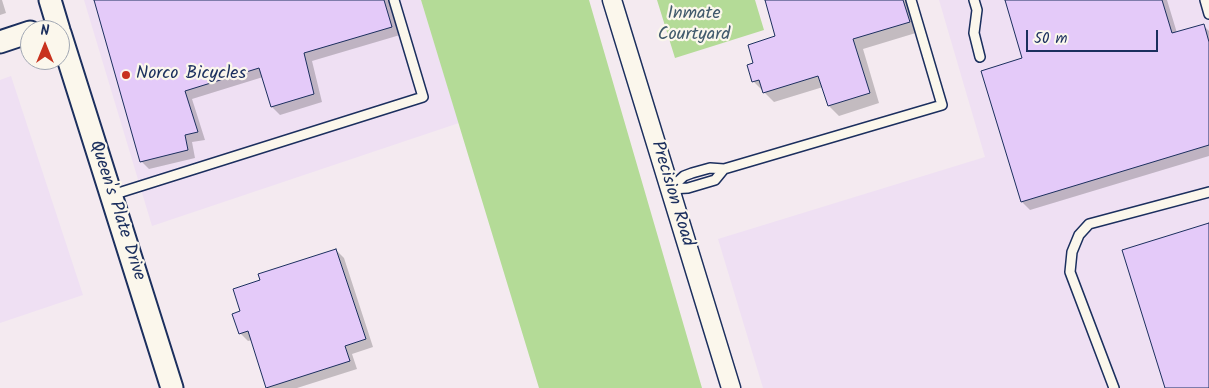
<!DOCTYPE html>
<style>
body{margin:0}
#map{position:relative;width:1209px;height:388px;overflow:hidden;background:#f4eaf0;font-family:Kalam,sans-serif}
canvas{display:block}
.north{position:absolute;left:20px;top:20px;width:50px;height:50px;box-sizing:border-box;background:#fbf7ec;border:1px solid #a1a7b3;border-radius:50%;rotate:0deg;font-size:14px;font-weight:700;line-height:20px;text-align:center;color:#1b2f5e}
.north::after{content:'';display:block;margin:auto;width:18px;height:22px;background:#c8321e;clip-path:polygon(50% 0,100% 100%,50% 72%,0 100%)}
.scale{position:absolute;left:1026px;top:30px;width:132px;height:22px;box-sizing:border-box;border:2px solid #1b2f5e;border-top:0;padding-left:6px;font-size:15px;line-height:18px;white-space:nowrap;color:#1b2f5e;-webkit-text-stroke:4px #fbf7ec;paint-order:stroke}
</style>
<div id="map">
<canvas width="1209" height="388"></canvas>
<div class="north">N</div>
<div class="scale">50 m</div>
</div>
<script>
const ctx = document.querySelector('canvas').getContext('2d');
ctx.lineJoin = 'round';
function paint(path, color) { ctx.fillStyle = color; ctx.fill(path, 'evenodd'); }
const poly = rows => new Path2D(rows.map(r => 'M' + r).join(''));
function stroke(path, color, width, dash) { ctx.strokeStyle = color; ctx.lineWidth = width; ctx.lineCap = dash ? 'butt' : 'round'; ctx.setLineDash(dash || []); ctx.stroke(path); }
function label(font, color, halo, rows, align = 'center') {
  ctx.font = font + ' Kalam,sans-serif'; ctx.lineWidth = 4.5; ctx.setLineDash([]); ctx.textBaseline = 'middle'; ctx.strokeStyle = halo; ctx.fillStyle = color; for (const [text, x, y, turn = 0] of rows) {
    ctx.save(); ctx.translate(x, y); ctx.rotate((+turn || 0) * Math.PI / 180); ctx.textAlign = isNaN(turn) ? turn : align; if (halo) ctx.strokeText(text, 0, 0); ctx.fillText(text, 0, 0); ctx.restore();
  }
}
const built = poly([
 [84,0,421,0,459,123,152,226],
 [939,0,1209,0,1209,388,763,388,718,239,985,157],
 [11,76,83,295,0,323,0,80]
]);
const green = poly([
 [421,0,589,0,702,388,539,388],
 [657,0,755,0,764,30,675,58]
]);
const shadow = poly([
 [0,0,2,0,6,13,0,15],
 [95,0,389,0,400,35,312,61,322,102,280,115,272,107,263,77,192,99,205,140,192,142,195,158,149,169,141,161],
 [766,0,909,0,919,32,863,49,879,103,839,116,829,106,823,87,774,102,753,81,755,64,777,37],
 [1006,0,1167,0,1177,33,1203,25,1209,31,1209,156,1030,210,1022,202,1024,59],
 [336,250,344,258,373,347,352,354,357,369,297,388,268,388,252,340,248,341,240,333,242,312,262,281]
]);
const building = poly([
 [94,0,384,0,392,27,304,53,314,94,271,107,259,68,185,91,198,132,185,135,188,150,140,162,94,0],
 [765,0,903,0,910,22,853,39,870,93,828,106,818,76,763,93,759,80,752,82,747,65,753,63,748,45,775,36,765,0],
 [1005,0,1162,0,1172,33,1204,24,1209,42,1209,145,1021,202,981,71,1022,58,1005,0],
 [1209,223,1209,388,1165,388,1122,250,1209,223],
 [336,249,366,339,345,346,350,361,266,388,248,331,239,334,232,314,240,311,233,289,260,280,258,274,336,249]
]);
const service = poly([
 [974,0,977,10,974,33,980,57],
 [1205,0,1209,14],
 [670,189,684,176,692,173,710,168,724,169,942,105,911,0],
 [670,189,688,188,715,180,724,169],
 [112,195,423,97,394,0],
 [1114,388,1070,272,1072,252,1079,235,1089,224,1209,192]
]);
const minor = poly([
 [612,0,731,388]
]);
const tertiary = poly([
 [50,0,59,30],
 [60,33,172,388],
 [0,42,30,32]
]);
const markers = [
 [126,75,5,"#c8321e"]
];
const parkNames = [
 ["Inmate",694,15],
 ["Courtyard",694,36]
];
const poiNames = [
 ["Norco Bicycles",136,75]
];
const streetNames = [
 ["Precision Road",671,194,73],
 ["Queen's Plate Drive",116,211,72]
];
paint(built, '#efe0f3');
paint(green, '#b4db97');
paint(shadow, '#0003');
paint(building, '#e4caf9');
stroke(building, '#1b2f5e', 1);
stroke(service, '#1b2f5e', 12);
stroke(minor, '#1b2f5e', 21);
stroke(tertiary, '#1b2f5e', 25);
stroke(service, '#fbf7ec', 9);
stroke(minor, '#fbf7ec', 18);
stroke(tertiary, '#fbf7ec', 21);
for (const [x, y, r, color] of markers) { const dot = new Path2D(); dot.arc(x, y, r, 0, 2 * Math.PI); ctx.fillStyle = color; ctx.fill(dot); stroke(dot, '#fbf7ec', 2); }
label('18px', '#415a6c', '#fbf7ec', parkNames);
label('18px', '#1b2f5e', '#fbf7ec', poiNames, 'left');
label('18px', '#1b2f5e', '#fbf7ec', streetNames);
</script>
